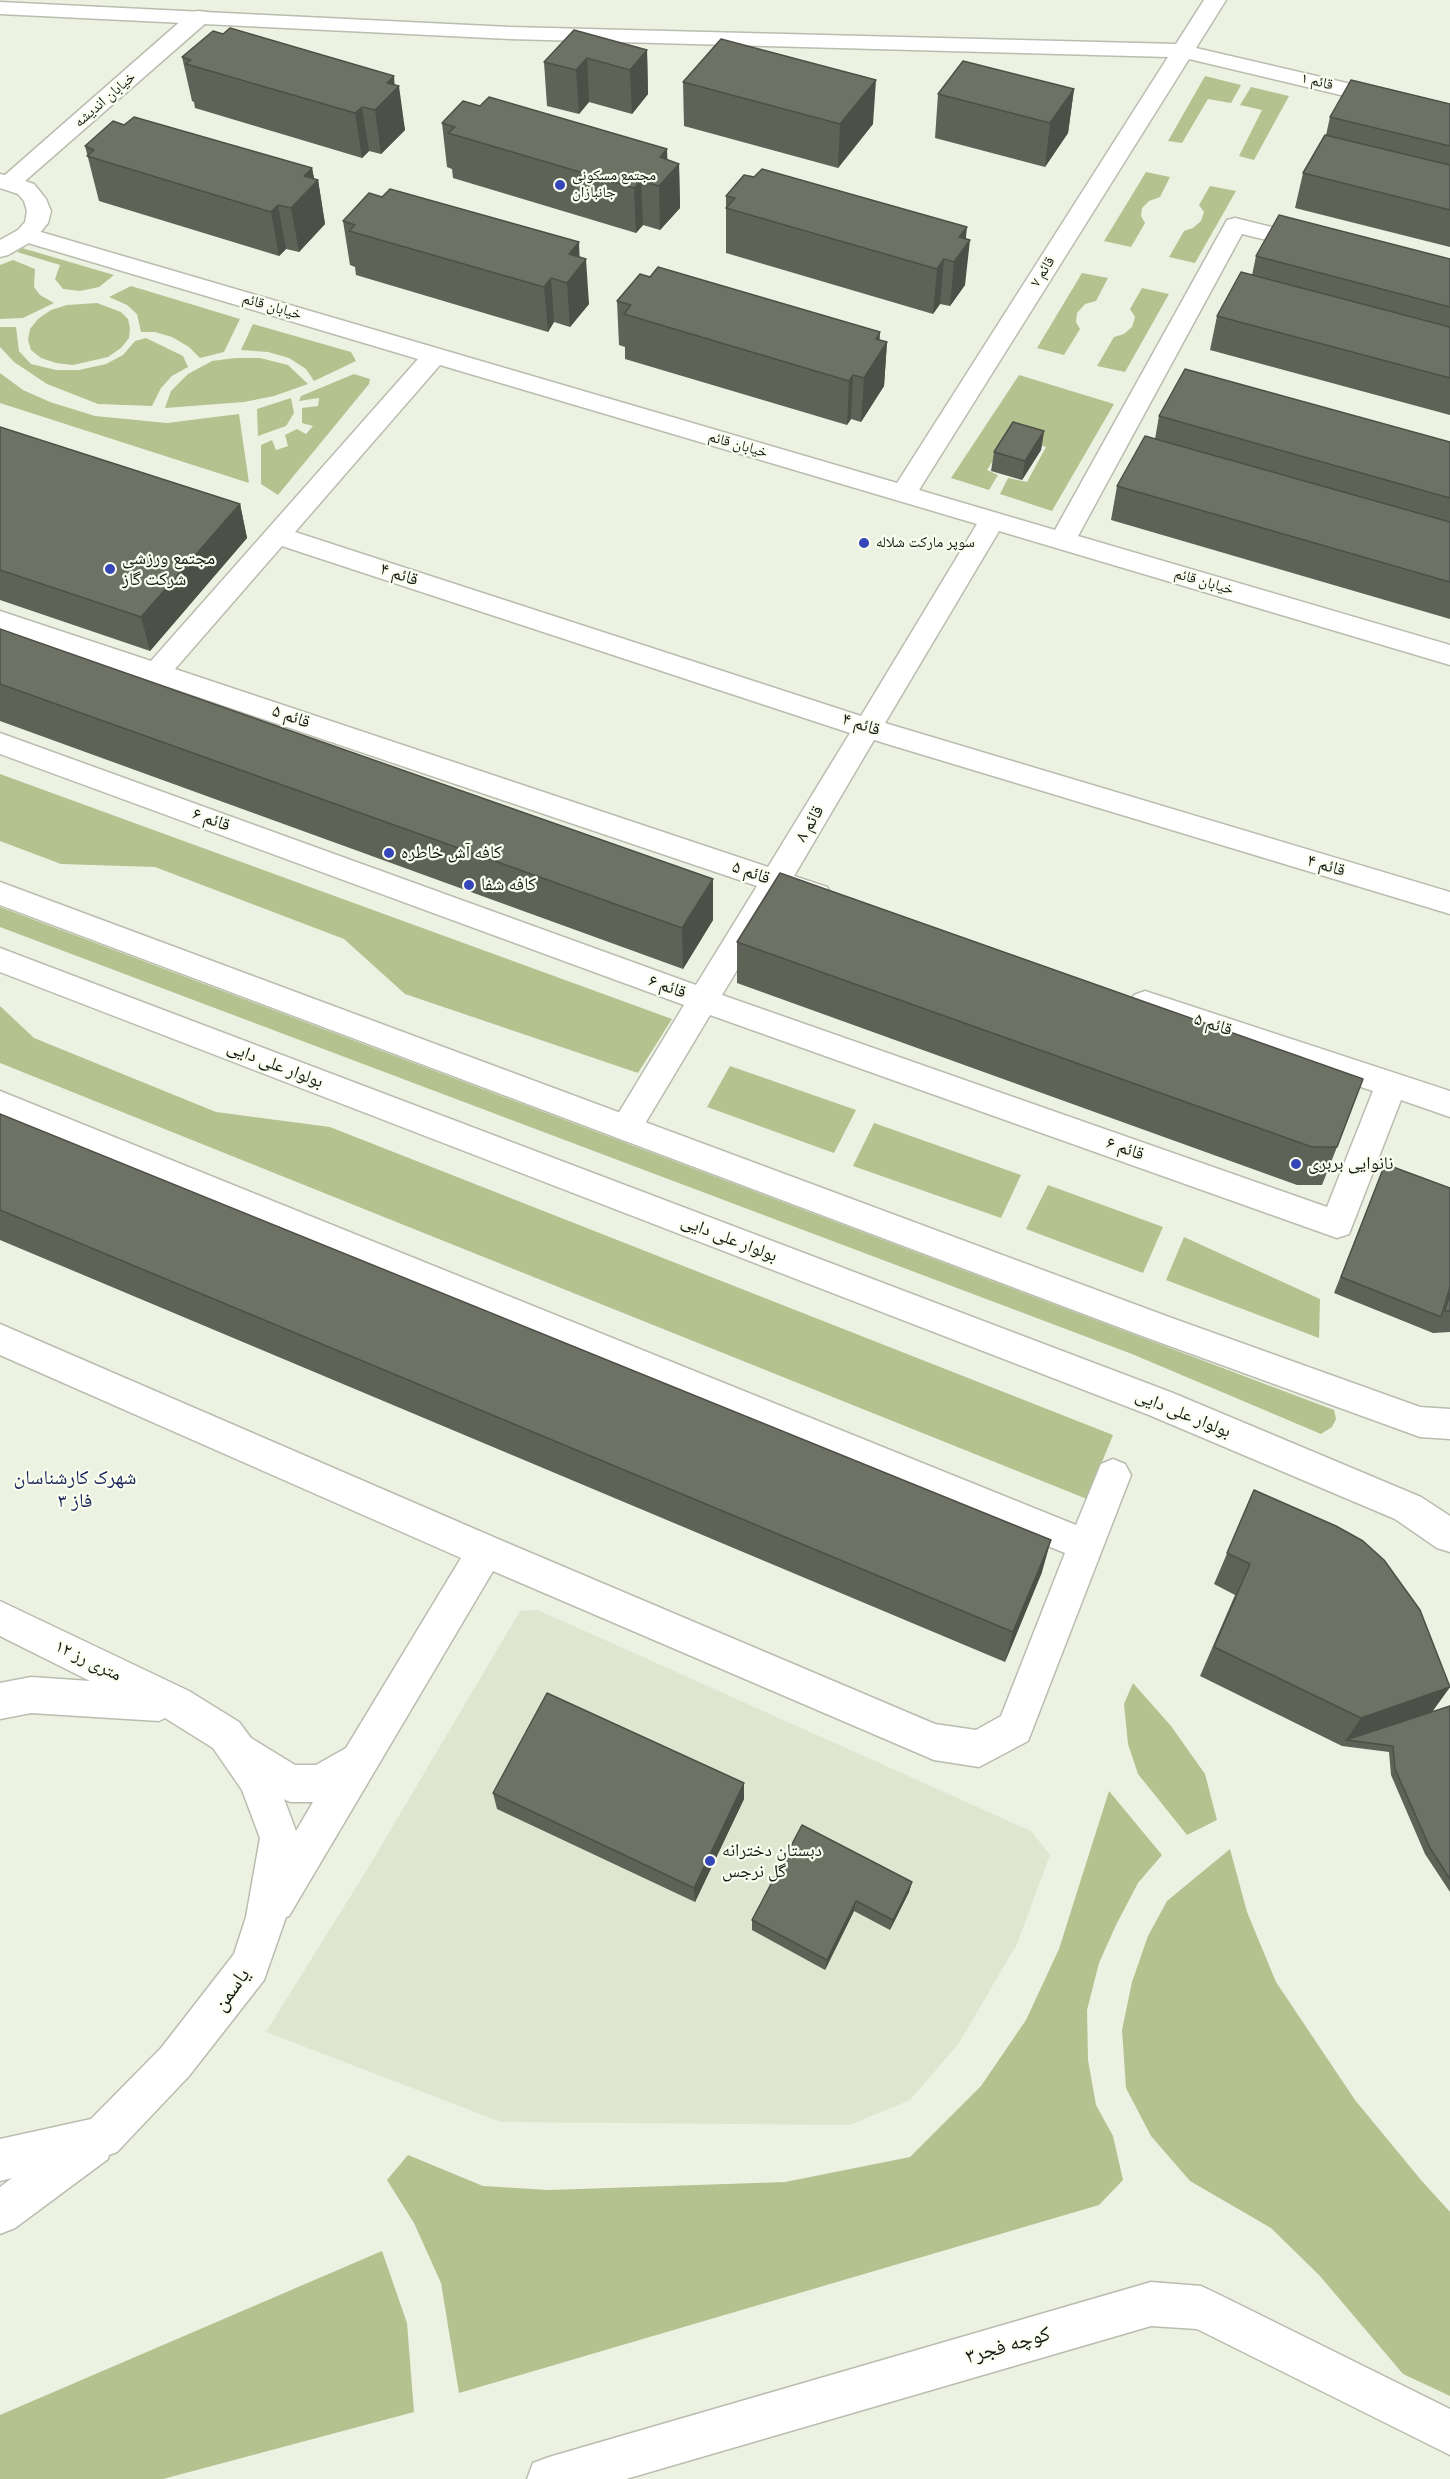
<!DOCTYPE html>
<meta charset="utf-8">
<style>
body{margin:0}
canvas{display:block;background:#ecf1e2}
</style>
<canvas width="1450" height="2479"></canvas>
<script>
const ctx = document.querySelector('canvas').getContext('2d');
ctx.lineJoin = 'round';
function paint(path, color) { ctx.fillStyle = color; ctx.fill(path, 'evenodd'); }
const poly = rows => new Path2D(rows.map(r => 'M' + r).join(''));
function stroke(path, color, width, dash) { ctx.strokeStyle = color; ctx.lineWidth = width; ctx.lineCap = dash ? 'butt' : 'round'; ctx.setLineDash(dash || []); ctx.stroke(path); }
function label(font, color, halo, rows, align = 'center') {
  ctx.font = font + ' "Archivo Narrow","Noto Naskh Arabic",sans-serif'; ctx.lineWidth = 4.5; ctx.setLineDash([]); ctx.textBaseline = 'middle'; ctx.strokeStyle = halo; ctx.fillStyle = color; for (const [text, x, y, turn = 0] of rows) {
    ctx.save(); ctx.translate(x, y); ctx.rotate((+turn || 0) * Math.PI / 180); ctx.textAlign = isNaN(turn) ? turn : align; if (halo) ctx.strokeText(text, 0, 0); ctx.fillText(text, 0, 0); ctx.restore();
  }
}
const built = poly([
 [538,1610,1031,1831,1050,1855,1017,1944,959,2043,910,2100,850,2125,501,2122,266,2032,368,1868,520,1611]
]);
const green = poly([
 [1205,76,1241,85,1231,103,1208,99,1182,143,1168,141],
 [1251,87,1289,96,1254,160,1239,156,1262,110,1240,105],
 [1146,172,1170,177,1160,197,1149,201,1142,208,1141,216,1145,223,1131,247,1104,241],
 [1210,186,1236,191,1195,263,1169,257,1184,231,1193,228,1201,221,1204,212,1199,205],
 [22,248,114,275,99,287,80,291,63,289,55,279,60,265,17,252],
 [13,260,35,269,34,287,40,295,54,303,23,318,0,319,0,265],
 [1082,273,1108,278,1096,301,1085,304,1077,313,1076,322,1080,329,1064,355,1037,348],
 [131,286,240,319,224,352,200,358,189,347,172,337,155,332,141,332,137,314,127,305,109,297],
 [1142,288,1169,294,1125,372,1097,366,1114,337,1124,334,1132,327,1135,317,1130,309],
 [97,303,121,312,128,319,130,328,129,338,121,348,108,357,73,365,56,363,41,358,31,350,28,340,30,329,38,319,51,310,67,305],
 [253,324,351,352,356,361,314,381,306,369,289,358,268,352,241,350],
 [0,327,16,327,19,351,31,364,56,370,79,370,106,364,123,355,135,341,146,338,183,356,188,367,172,376,161,388,152,406,98,404,47,384,14,362,0,347],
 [235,358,260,358,288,365,308,384,274,396,244,402,165,408,171,391,188,374,212,361],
 [0,373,23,390,50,402,95,416,167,423,239,414,249,483,0,403],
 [354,374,370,379,369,384,278,495,261,484,261,445,272,440,276,450,288,446,285,435,297,429,306,434,313,426,302,423,302,408,318,406,319,398,299,401,301,396],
 [1019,375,1114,404,1052,511,1000,494,1008,478,1027,482,1046,447,1009,436,987,470,998,475,989,490,951,478],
 [291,398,294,413,286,426,258,436,257,409],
 [0,774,672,1019,638,1073,405,994,344,939,155,867,61,864,0,841],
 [0,907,1334,1410,1336,1419,1332,1427,1321,1434,1132,1354,0,927],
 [0,1006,34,1038,216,1112,330,1127,1113,1435,1087,1499,0,1063],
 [730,1066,856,1110,834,1153,707,1107],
 [874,1123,1021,1175,1001,1218,853,1166],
 [1048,1185,1163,1227,1143,1273,1026,1229],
 [1184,1237,1320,1299,1319,1338,1166,1280],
 [1133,1683,1171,1726,1205,1774,1217,1820,1187,1835,1138,1774,1128,1744,1124,1704],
 [1109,1791,1162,1855,1138,1883,1116,1925,1099,1963,1087,2010,1088,2060,1096,2105,1113,2136,1123,2180,1099,2205,459,2393,441,2283,414,2223,387,2180,408,2155,483,2186,549,2190,785,2182,910,2157,981,2086,1026,2020,1059,1949],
 [1230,1849,1247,1912,1276,1982,1355,2100,1421,2180,1450,2212,1450,2396,1403,2374,1320,2276,1271,2228,1190,2181,1151,2136,1126,2088,1122,2030,1132,1982,1148,1936,1167,1901],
 [382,2251,407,2323,414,2412,163,2479,0,2479,0,2415]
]);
const minor = poly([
 [1204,0,1226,0,1196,48,1450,107,1450,121,1189,59,919,490,1055,530,1227,220,1235,218,1320,239,1324,244,1320,249,1312,251,1242,234,1078,536,1450,645,1450,665,999,531,885,723,1450,892,1450,914,874,740,794,876,827,887,832,895,827,903,817,906,782,895,722,995,1327,1207,1373,1091,1134,1011,1130,1003,1134,995,1145,991,1450,1091,1450,1117,1401,1100,1349,1234,1337,1238,710,1015,637,1137,626,1141,615,1137,610,1128,615,1119,684,1005,0,754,0,733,696,985,757,886,0,630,0,611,151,661,418,359,18,240,14,235,18,230,26,228,34,230,897,483,1168,57,510,39,0,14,0,2,510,27,1176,44,1204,0],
 [440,365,977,524,861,716,295,532,440,365],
 [282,546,850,733,768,867,175,669,282,546],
 [0,1091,1076,1525,1101,1464,1113,1459,1125,1464,1131,1475,1028,1741,979,1767,934,1760,493,1571,289,1916,286,1917,264,1980,189,2076,117,2152,109,2155,108,2159,15,2228,0,2234,0,2187,12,2178,0,2181,0,2139,91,2119,161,2048,234,1954,246,1917,260,1838,242,1790,213,1748,165,1718,159,1721,31,1713,0,1719,0,1683,31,1677,90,1681,0,1636,0,1601,189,1691,239,1722,251,1738,295,1765,316,1765,346,1748,461,1558,0,1355,0,1324,498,1539,935,1724,976,1730,1001,1716,1065,1553,0,1118,0,1091],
 [284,1799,290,1802,313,1802,296,1831,284,1799],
 [1151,2282,1201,2286,1216,2293,1450,2409,1450,2455,1197,2329,1151,2326,626,2479,527,2479,533,2463,549,2457,1151,2282]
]);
const tertiary = poly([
 [199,11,207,12,210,17,207,22,25,181,34,184,46,199,51,211,48,223,34,240,8,255,0,257,0,240,18,230,25,222,27,211,24,201,18,194,0,188,0,174,5,175,191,12,199,11]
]);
const secondary = poly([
 [0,882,1169,1317,1420,1407,1450,1409,1450,1439,1420,1437,1145,1337,0,905,0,882],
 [0,948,1173,1393,1421,1497,1450,1516,1450,1552,1437,1548,1395,1519,1149,1415,0,972,0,948]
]);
const wall = poly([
 [647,50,648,94,632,114,589,102,579,114,547,106,544,62],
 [182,57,395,85,405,130,381,154,369,151,362,158,195,108,194,102,192,101],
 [683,82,873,124,838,168,684,126],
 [1074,89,1068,133,1045,167,935,138,938,94],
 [1450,104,1450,247,1295,208,1303,173,1326,135,1330,117],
 [442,123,668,160,679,164,680,208,660,230,643,225,636,233,453,178,452,169,447,167],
 [124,125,312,168,314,179,318,180,325,224,299,252,286,249,279,256,99,201,85,146],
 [726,196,966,239,965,285,950,306,940,304,933,314,726,253],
 [343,221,580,257,589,304,570,327,554,322,548,332,356,275,355,267,350,265],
 [1256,256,1450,259,1450,415,1210,350,1217,316,1252,275],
 [617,301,880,340,887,342,884,386,861,422,851,419,847,425,625,359,625,347,619,345],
 [1159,416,1450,442,1450,619,1111,520,1117,486,1155,439],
 [0,427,240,504,247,538,150,651,0,600],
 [1044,431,1041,450,1022,480,991,471,994,452],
 [0,629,713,920,683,969,0,721],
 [737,942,1337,1147,1322,1185,1297,1185,737,983],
 [0,1114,1042,1572,1005,1662,0,1240],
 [1385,1164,1450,1188,1450,1332,1433,1333,1334,1293],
 [1254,1490,1450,1687,1432,1712,1450,1706,1450,1892,1425,1854,1391,1775,1389,1752,1342,1746,1200,1676,1235,1595,1214,1584],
 [744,1783,744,1799,695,1902,497,1809,493,1793],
 [912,1882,909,1892,890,1930,854,1911,825,1970,752,1930,752,1920]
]);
const shadedWall = poly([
 [647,50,648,94,632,114,630,70],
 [587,58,589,102,579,114,576,70],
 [394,76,395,90,399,86,405,130,381,154,375,110,387,83],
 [876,80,873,124,838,168,840,124],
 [1074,89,1068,133,1045,167,1050,123],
 [362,107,369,151,362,158,355,113],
 [667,149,668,176,679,164,680,208,660,230,659,186,660,157],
 [312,168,315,183,318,180,325,224,299,252,291,208,304,176],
 [641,181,643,225,636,233,634,188],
 [278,205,286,249,279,256,271,212],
 [967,227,965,247,970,240,965,285,950,306,954,262,959,237],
 [579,242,580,267,586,259,589,304,570,327,567,283,569,254],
 [944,259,940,304,933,314,937,269],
 [551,278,554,322,548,332,544,287],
 [880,332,879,355,887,342,884,386,861,422,864,378,876,339],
 [853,375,851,419,847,425,849,381],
 [1044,431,1041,450,1022,480,1025,461],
 [240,504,247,538,150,651,141,617],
 [713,879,713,920,683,969,682,928],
 [1051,1540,1042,1572,1005,1662,1013,1632],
 [1450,1687,1429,1716,1346,1740,1361,1718],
 [744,1783,744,1799,695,1902,694,1888],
 [912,1882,909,1892,890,1930,893,1920],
 [856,1901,854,1911,825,1970,827,1960]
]);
const building = poly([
 [230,28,394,76,387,83,399,86,375,110,362,107,355,113,186,64,191,60,182,57,213,31,223,34,230,28],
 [574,30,647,50,630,70,587,58,576,70,544,62,574,30],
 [721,39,876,80,840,124,683,82,721,39],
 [963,61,1074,89,1050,123,938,94,963,61],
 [1351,80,1450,104,1450,146,1330,117,1351,80],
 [489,97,667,149,660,157,679,164,659,186,641,181,634,188,448,133,455,127,442,123,463,101,480,106,489,97],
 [134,117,312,168,304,176,318,180,291,208,278,205,271,212,87,156,94,150,85,146,113,121,124,125,134,117],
 [1325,135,1450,165,1450,210,1303,173,1325,135],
 [762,169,967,227,959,237,970,240,954,262,944,259,937,269,726,208,735,198,726,196,744,175,754,177,762,169],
 [390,189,579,242,569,254,586,259,567,283,551,278,544,287,349,231,355,225,343,221,369,193,382,197,390,189],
 [1279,215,1450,259,1450,307,1256,256,1279,215],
 [658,267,880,332,876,339,887,342,864,378,853,375,849,381,624,314,631,305,617,301,640,274,650,277,658,267],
 [1241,272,1450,327,1450,378,1217,316,1241,272],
 [1185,369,1450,442,1450,498,1159,416,1185,369],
 [1013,422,1044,431,1025,461,994,452,1013,422],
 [0,427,240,504,141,617,0,570,0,427],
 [1145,436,1450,522,1450,582,1117,486,1145,436],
 [0,629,713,879,682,928,0,684,0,629],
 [780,873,1363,1079,1337,1147,1312,1147,737,942,780,873],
 [0,1114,1051,1540,1013,1632,0,1210,0,1114],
 [1385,1164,1450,1188,1450,1287,1441,1317,1341,1277,1385,1164],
 [1450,1293,1450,1311,1445,1311,1450,1293],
 [1254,1490,1336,1526,1363,1541,1384,1560,1420,1610,1450,1687,1361,1718,1214,1647,1250,1564,1227,1553,1254,1490],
 [547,1693,744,1783,694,1888,493,1793,547,1693],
 [1450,1706,1450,1879,1430,1848,1395,1769,1393,1746,1346,1740,1450,1706],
 [802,1825,912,1882,893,1920,856,1901,827,1960,752,1920,802,1825]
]);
const markers = [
 [560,185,6,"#3546b8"],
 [864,543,6,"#3546b8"],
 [110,569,6,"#3546b8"],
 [389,853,6,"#3546b8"],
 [469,885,6,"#3546b8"],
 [1296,1164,6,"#3546b8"],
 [710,1861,6,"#3546b8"]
];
const farStreetnames = [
 ["قائم ۱",1317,82,13],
 ["خیابان اندیشه",105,100,-41],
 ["قائم ۷",1043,272,-58],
 ["خیابان قائم",272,307,16],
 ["خیابان قائم",738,445,16],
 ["خیابان قائم",1204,582,16]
];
const farPoinames = [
 ["مجتمع مسکونی",572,176],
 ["جانبازان",572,193],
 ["سوپر مارکت شلاله",876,543]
];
const poiNames = [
 ["مجتمع ورزشی",122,559],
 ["شرکت گاز",122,580],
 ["کافه آش خاطره",401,853],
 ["کافه شفا",481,885],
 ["نانوایی بربری",1308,1164],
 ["دبستان دخترانه",722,1851],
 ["گل نرجس",722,1872]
];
const streetNames = [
 ["قائم ۴",399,575,18],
 ["قائم ۵",291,717,19],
 ["قائم ۴",861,725,18],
 ["قائم ۶",211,820,20],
 ["قائم ۸",810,824,-59],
 ["قائم ۴",1326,866,17],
 ["قائم ۵",751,873,19],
 ["قائم ۶",667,987,20],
 ["قائم ۵",1213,1025,18],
 ["بولوار علی دایی",275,1065,21],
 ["قائم ۶",1125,1149,19],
 ["بولوار علی دایی",729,1239,21],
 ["بولوار علی دایی",1183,1414,22],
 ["۱۲ متری رز",88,1661,26]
];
const neighbourhoodNames = [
 ["شهرک کارشناسان",75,1479],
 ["فاز ٣",75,1502]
];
const nearStreetnames = [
 ["یاسمن",232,1990,-54],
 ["کوچه فجر۳",1008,2346,-16]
];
paint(built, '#dfe6d0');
paint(green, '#b4c290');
stroke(minor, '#b9bdaf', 3);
stroke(tertiary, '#b9bdaf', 3);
stroke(secondary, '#b9bdaf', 3);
paint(minor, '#fff');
paint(tertiary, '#fff');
paint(secondary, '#fff');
paint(wall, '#5f6257');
paint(shadedWall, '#4d5047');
paint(building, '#6e7265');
stroke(building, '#4d5047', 1.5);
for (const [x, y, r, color] of markers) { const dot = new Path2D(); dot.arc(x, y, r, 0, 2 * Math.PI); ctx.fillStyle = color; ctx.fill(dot); stroke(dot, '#f9feef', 2); }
label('15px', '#171914', '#f9feef', farStreetnames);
label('15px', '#171914', '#f9feef', farPoinames, 'left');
label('18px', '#171914', '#f9feef', poiNames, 'left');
label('18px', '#171914', '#f9feef', streetNames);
label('20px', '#1a245c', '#f9feef', neighbourhoodNames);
label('21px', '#171914', '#f9feef', nearStreetnames);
</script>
